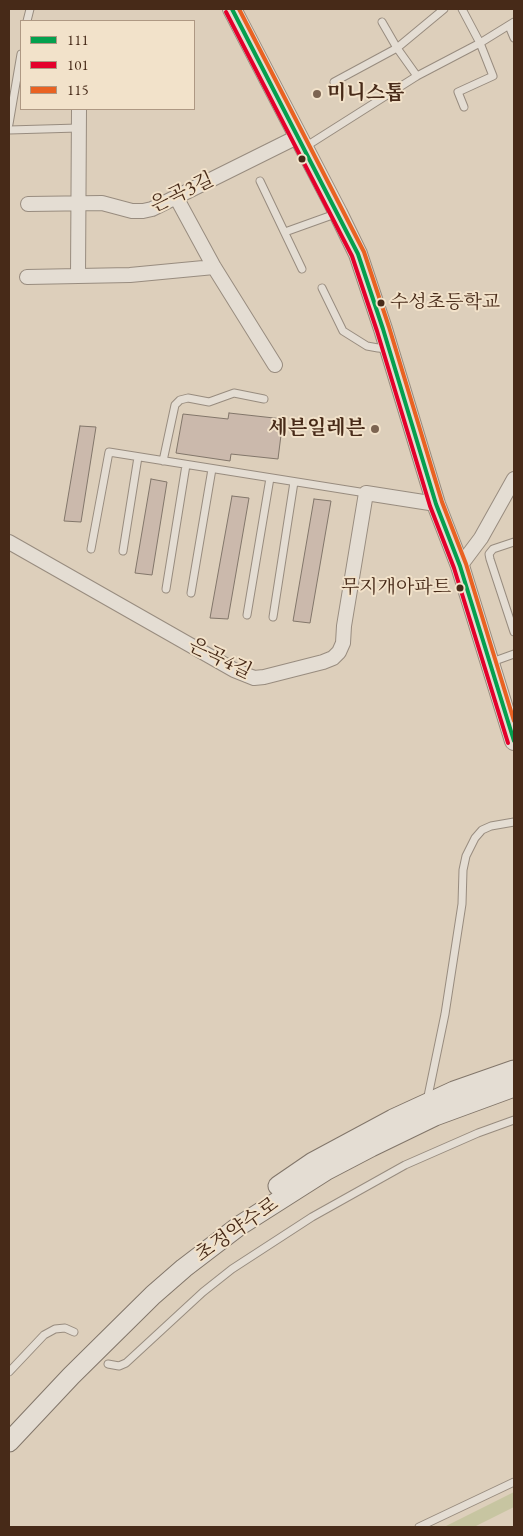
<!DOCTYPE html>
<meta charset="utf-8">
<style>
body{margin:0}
#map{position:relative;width:523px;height:1536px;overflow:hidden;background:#ddcfbb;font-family:"EB Garamond",serif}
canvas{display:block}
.frame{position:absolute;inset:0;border:10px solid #472a18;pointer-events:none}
.legend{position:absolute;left:20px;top:20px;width:175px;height:90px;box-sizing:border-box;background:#f2e2ca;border:1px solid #ae9883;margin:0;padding:6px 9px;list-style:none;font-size:15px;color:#472a18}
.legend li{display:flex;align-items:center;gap:10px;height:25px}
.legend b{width:25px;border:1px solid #ae9883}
</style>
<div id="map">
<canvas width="523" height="1536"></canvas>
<div class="frame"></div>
<ul class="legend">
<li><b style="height:6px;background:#04a04e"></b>111</li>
<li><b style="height:6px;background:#e4002b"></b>101</li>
<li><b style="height:6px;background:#e96222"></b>115</li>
</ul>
</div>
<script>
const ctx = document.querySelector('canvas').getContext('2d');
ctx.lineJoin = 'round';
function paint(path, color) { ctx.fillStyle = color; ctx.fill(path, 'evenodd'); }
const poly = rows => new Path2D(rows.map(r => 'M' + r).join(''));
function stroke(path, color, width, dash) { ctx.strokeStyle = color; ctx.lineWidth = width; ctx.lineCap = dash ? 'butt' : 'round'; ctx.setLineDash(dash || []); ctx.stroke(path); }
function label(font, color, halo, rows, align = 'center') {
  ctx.font = font + ' "EB Garamond","Noto Serif KR",serif'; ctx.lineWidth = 4; ctx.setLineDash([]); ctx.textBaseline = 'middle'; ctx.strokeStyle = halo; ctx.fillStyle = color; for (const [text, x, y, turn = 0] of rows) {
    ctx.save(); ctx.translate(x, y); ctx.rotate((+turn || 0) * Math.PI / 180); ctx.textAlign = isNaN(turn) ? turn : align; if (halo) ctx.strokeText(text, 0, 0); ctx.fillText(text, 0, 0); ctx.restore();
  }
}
const green = poly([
 [514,1492,514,1507,474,1527,444,1527]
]);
const building = poly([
 [229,413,283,419,278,459,231,454,230,461,176,453,183,414,228,419,229,413],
 [80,426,96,427,81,522,64,521,80,426],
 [151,479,167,482,152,575,135,573,151,479],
 [232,496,249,498,228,619,210,618,232,496],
 [314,499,331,501,310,623,293,621,314,499]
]);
const service = poly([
 [462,9,480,43,493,76,458,92,464,107],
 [27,21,30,9],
 [382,22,397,48,417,76],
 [509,26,514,38],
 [334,82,397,48,444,9],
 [9,124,21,54],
 [9,130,78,128],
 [305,147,417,76,480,43,514,22],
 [260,181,302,269],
 [285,232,338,213],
 [322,288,343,331,367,346,378,348,389,349],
 [163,461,175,405,180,400,188,398,209,402,234,393,264,399],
 [514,542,493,549,489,554,490,559,514,632],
 [91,549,109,452,366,493],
 [123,551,138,457],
 [166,589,186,465],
 [191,593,212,469],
 [247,615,270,478],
 [273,617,294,482],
 [489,663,514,654],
 [427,1101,445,1014,462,904,463,870,466,856,475,838,482,830,491,826,514,822],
 [108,1364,119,1366,126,1363,203,1292,232,1269,312,1217,405,1165,478,1133,514,1120],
 [9,1372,44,1335,55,1329,65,1328,74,1332],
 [419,1527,514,1482]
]);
const minor = poly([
 [176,197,214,267,275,365],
 [28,204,102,203,132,211,143,211,152,209,299,136],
 [78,275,79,109],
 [27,277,130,275,214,267],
 [9,542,234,670,254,678,264,677,323,662,333,658,339,652,343,643,344,626,366,493,436,504],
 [460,566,481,538,514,479]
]);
const tertiary = poly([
 [232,9,338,213,358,254,383,329,436,504,460,566,514,741]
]);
const secondary = poly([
 [278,1186,313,1162,393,1119,454,1091,514,1070],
 [9,1442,71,1376,153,1295,184,1268,239,1226,327,1170,371,1147,435,1116,514,1087]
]);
const bus1 = poly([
 [232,9,358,254,383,329,436,504,460,566,514,741]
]);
const bus2 = poly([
 [226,12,352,256,377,331,430,506,454,568,508,743]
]);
const bus3 = poly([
 [239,9,364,252,389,327,442,502,466,564,514,721]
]);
const markers = [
 [317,94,5,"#7c6451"],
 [302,159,4.5,"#472a18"],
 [381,303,4.5,"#472a18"],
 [375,429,5,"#7c6451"],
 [460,588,4.5,"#472a18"]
];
const busNames = [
 ["수성초등학교",390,303],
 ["무지개아파트",451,588,"right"]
];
const poiNames = [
 ["미니스톱",327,94],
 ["세븐일레븐",365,429,"right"]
];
const streetNames = [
 ["은곡3길",182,193,-25],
 ["은곡4길",220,659,26],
 ["초정약수로",237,1230,-35]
];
paint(green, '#c7c5a1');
paint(building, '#cbb9ac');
stroke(building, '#82766a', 1);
stroke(service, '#988c7f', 9);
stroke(minor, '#988c7f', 16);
stroke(tertiary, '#988c7f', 20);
stroke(secondary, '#82766a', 21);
stroke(service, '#e4ddd3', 7);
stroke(minor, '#e4ddd3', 14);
stroke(tertiary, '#e4ddd3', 18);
stroke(secondary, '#e4ddd3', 19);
stroke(bus1, '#04a04e', 4);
stroke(bus2, '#e4002b', 4);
stroke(bus3, '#e96222', 4);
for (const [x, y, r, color] of markers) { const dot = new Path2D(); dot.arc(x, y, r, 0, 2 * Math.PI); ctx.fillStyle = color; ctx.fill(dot); stroke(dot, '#f2e2ca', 2); }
label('19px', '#472a18', '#f2e2ca', busNames, 'left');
label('bold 20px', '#472a18', '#f2e2ca', poiNames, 'left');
label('20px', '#472a18', '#f2e2ca', streetNames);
</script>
